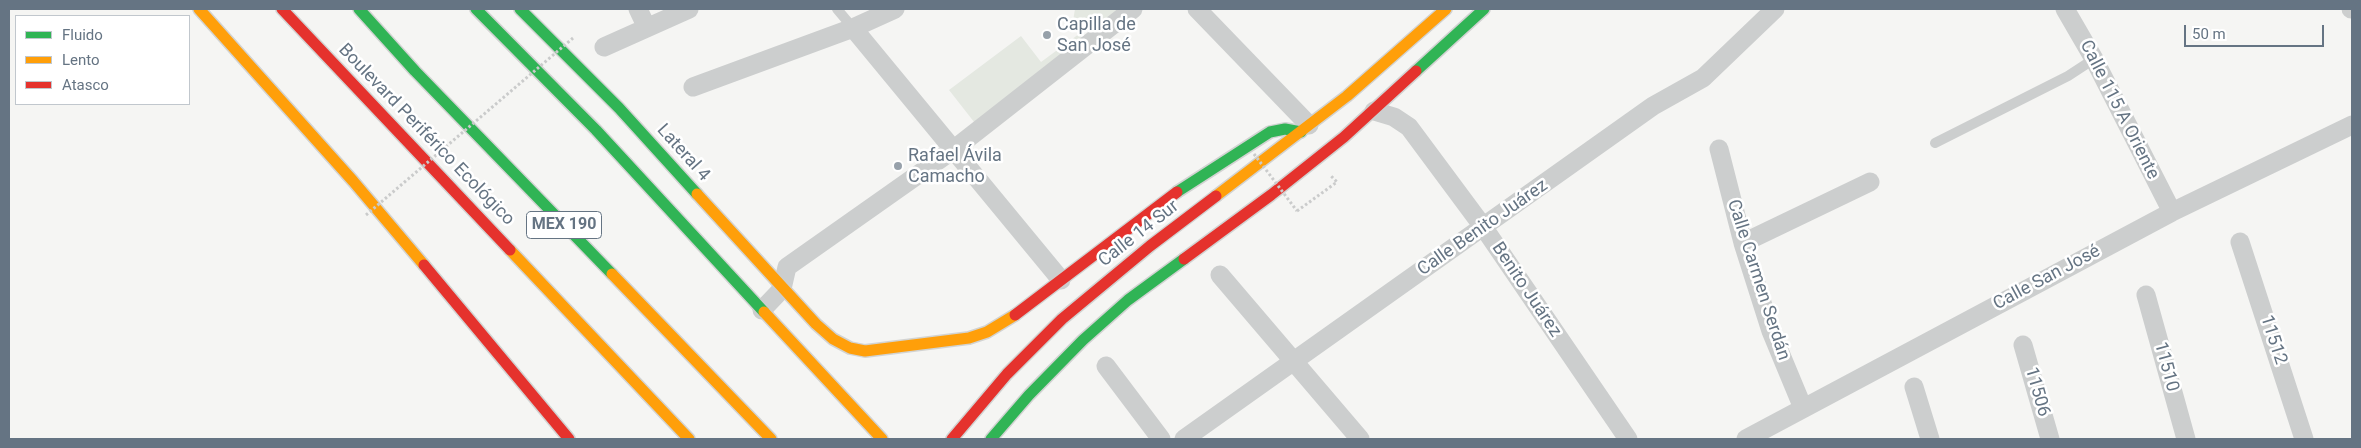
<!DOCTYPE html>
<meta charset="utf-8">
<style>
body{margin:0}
#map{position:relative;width:2361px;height:448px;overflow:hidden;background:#f5f5f3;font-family:Roboto,sans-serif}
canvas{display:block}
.frame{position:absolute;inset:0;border:10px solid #657483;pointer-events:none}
.legend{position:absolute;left:15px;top:15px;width:175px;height:90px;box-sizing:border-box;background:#fff;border:1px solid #c1c7cd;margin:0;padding:6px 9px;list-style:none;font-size:15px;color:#657483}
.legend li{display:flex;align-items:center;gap:10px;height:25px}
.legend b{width:25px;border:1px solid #c1c7cd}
.scale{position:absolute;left:2184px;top:25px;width:140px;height:22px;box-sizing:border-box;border:2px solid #657483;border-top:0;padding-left:6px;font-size:15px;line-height:18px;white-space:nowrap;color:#657483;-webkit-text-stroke:4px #fff;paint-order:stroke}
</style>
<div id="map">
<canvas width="2361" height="448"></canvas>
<div class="frame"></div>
<ul class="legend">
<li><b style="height:6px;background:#30b455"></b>Fluido</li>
<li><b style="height:6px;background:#ff9f0a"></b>Lento</li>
<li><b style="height:6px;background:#e5322d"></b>Atasco</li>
</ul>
<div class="scale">50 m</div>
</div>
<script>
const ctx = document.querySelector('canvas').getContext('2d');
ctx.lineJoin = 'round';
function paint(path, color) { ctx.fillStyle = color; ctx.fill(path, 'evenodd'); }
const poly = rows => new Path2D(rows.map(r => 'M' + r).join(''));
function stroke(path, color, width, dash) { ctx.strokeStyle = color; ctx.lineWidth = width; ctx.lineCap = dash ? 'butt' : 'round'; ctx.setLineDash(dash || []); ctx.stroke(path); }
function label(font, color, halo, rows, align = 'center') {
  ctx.font = font + ' Roboto,sans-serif'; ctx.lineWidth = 5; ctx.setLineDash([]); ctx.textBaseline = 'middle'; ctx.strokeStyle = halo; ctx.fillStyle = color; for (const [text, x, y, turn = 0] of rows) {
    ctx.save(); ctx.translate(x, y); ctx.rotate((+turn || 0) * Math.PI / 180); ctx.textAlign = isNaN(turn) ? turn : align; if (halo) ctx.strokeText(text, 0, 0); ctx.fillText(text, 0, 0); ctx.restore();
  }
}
const green = poly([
 [1075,9,1130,9,1095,33,1091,29,1083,28,1078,18,1073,21],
 [1079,34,1082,38,1052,73,1044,66,1049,73,978,127,949,90,1021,36,1041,62]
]);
const path = poly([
 [1297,211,1337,182,1330,175]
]);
const lane = poly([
 [837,9,853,28],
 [1935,143,2068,76,2094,59]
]);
const street = poly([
 [638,9,647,28],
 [1197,9,1309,125],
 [2065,9,2094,59,2172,212],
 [2351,9,2352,9],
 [853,28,1061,280],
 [604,47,689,9],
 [693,87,853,28,895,9],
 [1374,111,1394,117,1409,127,1484,228,1628,439],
 [1719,149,1743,243,1771,331,1803,408],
 [2240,242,2304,439],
 [1743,243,1870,182],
 [1220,275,1360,439],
 [2146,295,2186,439],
 [762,310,782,289,787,267,953,150,1133,9],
 [2023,345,2050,439],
 [1106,366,1161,439],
 [1914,387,1930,439],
 [1184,439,1653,106,1703,78,1775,9],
 [1746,439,2172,212,2352,125]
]);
const fast = poly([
 [359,9,415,71,612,274],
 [476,9,596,130,764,312],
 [520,9,619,108,697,194],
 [1416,71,1484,9],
 [1177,192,1270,132,1285,129,1301,132],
 [991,439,1029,395,1083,340,1128,300,1184,259]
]);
const slow = poly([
 [199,9,353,181,424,265],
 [697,194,816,324,833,339,850,348,865,351,969,338,987,332,1015,315],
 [1216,196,1347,96,1446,9],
 [510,250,689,439],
 [612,274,771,439],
 [764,312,882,439]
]);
const jam = poly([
 [282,9,510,250],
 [1184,259,1271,195,1344,137,1416,71],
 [424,265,569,439],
 [1015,315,1177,192],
 [952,439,1007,374,1062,319,1150,246,1216,196]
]);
const pathBridge = poly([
 [1254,154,1297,211],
 [366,215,573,38]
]);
const markers = [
 [1047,35,5,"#97a1aa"],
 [898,166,5,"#97a1aa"]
];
const shields = [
 [564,225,75]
];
const shieldNames = [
 ["MEX 190",564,225]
];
const poiNames = [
 ["Capilla de",1057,25],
 ["San José",1057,46],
 ["Rafael Ávila",908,156],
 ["Camacho",908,177]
];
const streetNames = [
 ["Calle 115 A Oriente",2119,110,63],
 ["Boulevard Periférico Ecológico",426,135,46],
 ["Lateral 4",683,153,48],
 ["Calle Benito Juárez",1483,228,-35],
 ["Calle 14 Sur",1139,234,-38],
 ["Calle San José",2047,278,-28],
 ["Calle Carmen Serdán",1758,280,72],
 ["Benito Juárez",1526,290,56],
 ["11512",2273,340,72],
 ["11510",2166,367,75],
 ["11506",2037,392,74]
];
paint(green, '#e4e8e1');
stroke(fast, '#d2d3d2', 14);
stroke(slow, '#d2d3d2', 14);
stroke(jam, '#d2d3d2', 14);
stroke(path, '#cacbcb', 3, [2.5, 2.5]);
stroke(lane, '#cccece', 10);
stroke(street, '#cccece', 19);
stroke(fast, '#30b455', 11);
stroke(slow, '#ff9f0a', 11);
stroke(jam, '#e5322d', 11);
stroke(pathBridge, '#cacbcb', 3, [2.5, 2.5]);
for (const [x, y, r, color] of markers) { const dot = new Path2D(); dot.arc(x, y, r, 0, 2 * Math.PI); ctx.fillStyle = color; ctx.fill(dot); stroke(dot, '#fff', 2); }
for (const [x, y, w] of shields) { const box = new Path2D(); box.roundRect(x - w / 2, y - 13.5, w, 27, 4); ctx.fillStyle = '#fff'; ctx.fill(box); stroke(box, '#657483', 1); }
label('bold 16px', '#657483', null, shieldNames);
label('18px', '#657483', '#fff', poiNames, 'left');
label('18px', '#657483', '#fff', streetNames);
</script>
